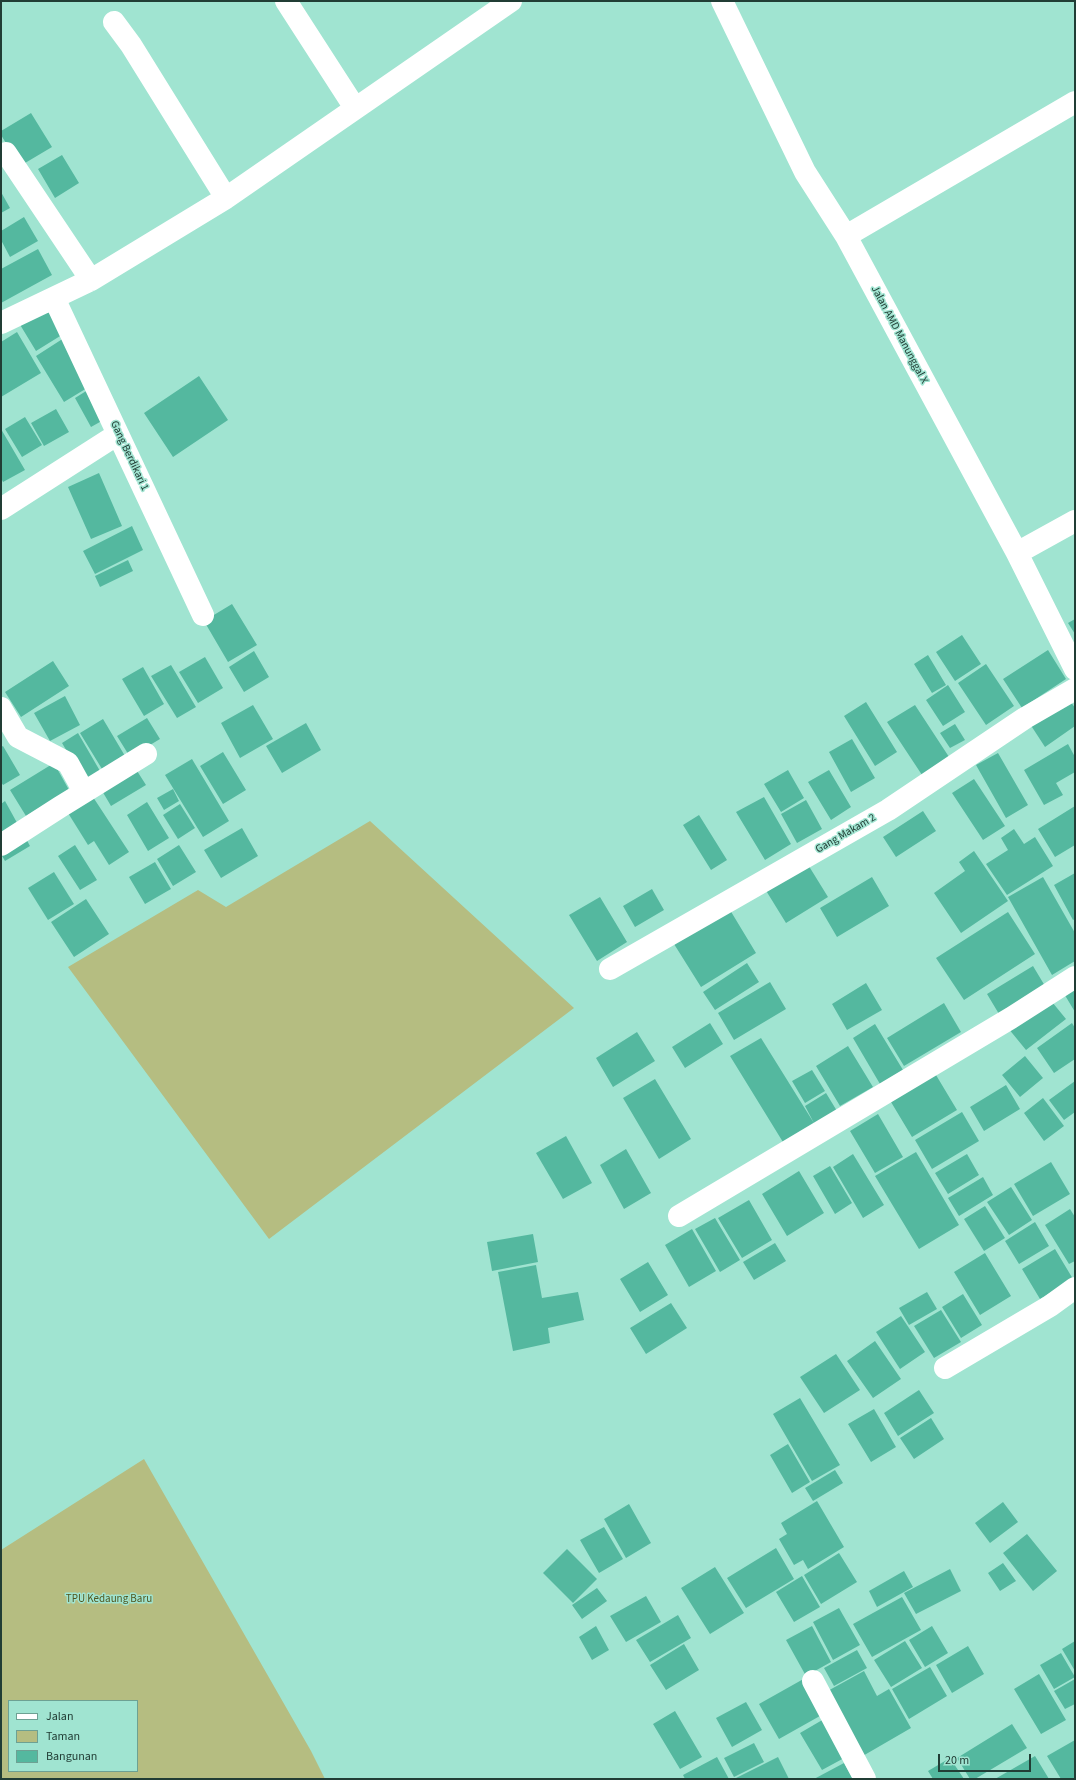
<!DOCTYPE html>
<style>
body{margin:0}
#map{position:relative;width:1076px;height:1780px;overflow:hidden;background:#a0e4d1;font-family:"Source Sans 3",sans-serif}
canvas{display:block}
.frame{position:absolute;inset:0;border:2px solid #213d35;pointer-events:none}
.legend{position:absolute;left:8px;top:1700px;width:130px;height:72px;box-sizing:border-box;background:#a0e4d1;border:1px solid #6da193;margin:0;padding:5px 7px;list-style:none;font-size:12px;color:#213d35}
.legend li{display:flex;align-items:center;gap:8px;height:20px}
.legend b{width:20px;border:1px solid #6da193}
.scale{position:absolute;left:938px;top:1754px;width:93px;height:18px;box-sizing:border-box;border:2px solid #213d35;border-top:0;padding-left:5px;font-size:12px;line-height:14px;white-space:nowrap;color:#213d35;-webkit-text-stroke:3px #a0e4d1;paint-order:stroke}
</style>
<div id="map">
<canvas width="1076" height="1780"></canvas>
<div class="frame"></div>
<ul class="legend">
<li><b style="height:5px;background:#fff"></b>Jalan</li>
<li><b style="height:11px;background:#b5bd81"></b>Taman</li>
<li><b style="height:11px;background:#54b89f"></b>Bangunan</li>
</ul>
<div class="scale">20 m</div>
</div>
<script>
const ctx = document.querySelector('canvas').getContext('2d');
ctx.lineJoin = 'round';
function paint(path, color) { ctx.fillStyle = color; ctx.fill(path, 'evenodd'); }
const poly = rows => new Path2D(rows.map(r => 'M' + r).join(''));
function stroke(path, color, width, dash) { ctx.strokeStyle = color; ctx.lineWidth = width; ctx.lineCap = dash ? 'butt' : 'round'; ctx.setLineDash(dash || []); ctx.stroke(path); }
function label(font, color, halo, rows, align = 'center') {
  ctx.font = font + ' "Source Sans 3",sans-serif'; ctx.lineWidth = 3; ctx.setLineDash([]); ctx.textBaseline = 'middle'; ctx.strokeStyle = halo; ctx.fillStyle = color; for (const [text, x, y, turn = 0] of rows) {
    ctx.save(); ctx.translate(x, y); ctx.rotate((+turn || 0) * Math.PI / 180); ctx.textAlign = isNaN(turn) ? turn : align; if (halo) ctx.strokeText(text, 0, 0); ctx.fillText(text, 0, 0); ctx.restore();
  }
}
const green = poly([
 [370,821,574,1008,269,1239,68,967,198,890,226,907],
 [144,1459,311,1751,325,1779,1,1779,1,1550],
 [9,1701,137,1701,137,1771,9,1771]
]);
const building = poly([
 [31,113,52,147,20,166,1,135,1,131],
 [62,155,79,183,55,198,38,169],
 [1,192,10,208,1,213],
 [24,217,38,241,10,257,1,240,1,231],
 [38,249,52,275,1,303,1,269],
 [47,305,65,333,36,351,19,323],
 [17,332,41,373,1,397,1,342],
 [64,338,92,385,64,402,36,356],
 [199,376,228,420,173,457,144,413],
 [91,388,107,418,91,427,75,398],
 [56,409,69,432,44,446,31,423],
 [25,417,42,445,22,457,5,429],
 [1,429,25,470,3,482,1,478],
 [99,473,122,526,91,539,68,487],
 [132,526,143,550,95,574,83,551],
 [128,560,133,571,100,587,95,576],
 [232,604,257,645,228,662,204,621],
 [1075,619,1075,634,1068,623],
 [962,635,981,664,955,681,936,652],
 [1048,650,1066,679,1022,708,1003,679],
 [254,651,269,677,244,692,229,667],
 [928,655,946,685,932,693,914,664],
 [205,657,223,688,198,703,179,672],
 [53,661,69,686,21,717,5,692],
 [986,664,1014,706,986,725,958,683],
 [171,665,196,707,177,718,151,676],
 [143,667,164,704,144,716,122,679],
 [948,685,965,712,943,726,926,700],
 [65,696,80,725,50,741,34,713],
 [1069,699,1075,708,1075,726,1045,747,1030,724],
 [866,702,897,752,875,766,844,716],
 [253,705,273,739,240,758,221,723],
 [915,705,951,760,924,778,887,722],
 [147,718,160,739,130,757,117,736],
 [103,719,125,756,102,769,80,733],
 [306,723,321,750,282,773,266,746],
 [955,724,965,740,950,748,940,733],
 [78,733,100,771,84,780,62,743],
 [852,739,875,778,851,792,829,752],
 [1068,744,1075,757,1075,772,1056,783,1063,795,1044,805,1024,770],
 [3,746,20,775,3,785,1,782,1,747],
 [223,752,246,790,223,804,200,766],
 [998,753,1028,805,1006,818,976,765],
 [192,759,229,821,203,837,165,775],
 [54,763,69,790,26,816,10,790],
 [132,763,146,785,111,806,98,784],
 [788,770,804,798,781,812,764,784],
 [829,770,851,807,831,820,808,782],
 [974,779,1005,826,983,840,952,793],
 [173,789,179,801,164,810,157,798],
 [93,797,129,852,109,865,94,841,88,845,68,813],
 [764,797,791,844,765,860,736,812],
 [806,800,822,829,797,843,781,814],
 [5,801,21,830,1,842,1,804],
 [147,802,169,838,148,851,127,815],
 [180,804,195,828,178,839,163,815],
 [1075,806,1075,845,1055,857,1038,829],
 [923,811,936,831,896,857,883,837],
 [699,815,727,860,711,870,683,825],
 [242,828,258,856,221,878,204,850],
 [1014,829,1024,844,1035,837,1053,866,1007,895,986,864,1008,850,1001,838],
 [24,835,30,846,5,861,1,854],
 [75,845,97,880,80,890,58,856],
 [179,845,196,872,173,886,157,859],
 [974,851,1008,901,961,933,934,893,965,871,959,862],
 [155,862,171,889,145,904,129,877],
 [807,863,828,897,786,923,765,889],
 [54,872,74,904,48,920,28,888],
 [1075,873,1075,919,1073,920,1054,885],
 [872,877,889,906,837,937,820,908],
 [1043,877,1075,933,1075,961,1052,975,1008,897],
 [652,889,664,910,635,927,623,906],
 [600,897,627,942,597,961,569,915],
 [86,899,109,934,74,957,51,922],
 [730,910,756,953,701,987,674,944],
 [1008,912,1035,954,964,1000,936,958],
 [747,963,759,982,715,1010,703,992],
 [1033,966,1048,991,1002,1019,987,994],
 [770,982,786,1009,734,1040,718,1013],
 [866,983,882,1010,847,1030,832,1004],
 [1075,985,1075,1012,1063,992],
 [1048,997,1066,1019,1026,1050,1008,1028],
 [944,1003,961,1032,904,1066,887,1038],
 [710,1023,723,1044,685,1068,672,1047],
 [1072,1023,1075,1028,1075,1059,1054,1073,1037,1048],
 [875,1024,903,1070,880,1084,853,1038],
 [637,1032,655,1061,613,1087,596,1058],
 [761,1038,817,1128,786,1147,730,1056],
 [848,1046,873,1087,840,1106,816,1066],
 [1025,1056,1043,1078,1020,1097,1002,1075],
 [812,1070,825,1091,805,1103,792,1081],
 [933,1070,957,1110,912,1137,888,1097],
 [655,1079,691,1139,659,1159,623,1098],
 [1075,1081,1075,1112,1064,1120,1049,1100],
 [1006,1085,1020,1109,984,1131,970,1107],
 [826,1093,837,1111,815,1125,805,1106],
 [1043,1098,1064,1126,1044,1141,1024,1113],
 [962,1112,979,1141,932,1169,915,1140],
 [878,1114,903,1157,875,1173,850,1131],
 [566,1136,592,1183,563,1199,536,1153],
 [626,1149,651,1193,624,1209,600,1165],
 [916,1152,959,1225,919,1249,875,1176],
 [853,1154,884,1205,863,1218,833,1167],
 [967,1154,979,1175,948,1194,935,1173],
 [1051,1162,1070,1194,1033,1216,1014,1184],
 [830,1166,852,1203,835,1214,813,1176],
 [799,1171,824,1213,787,1236,762,1194],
 [983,1177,993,1195,959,1216,948,1198],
 [1011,1187,1032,1220,1009,1235,987,1202],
 [749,1200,772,1240,742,1258,718,1218],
 [985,1206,1005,1238,984,1251,964,1219],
 [1070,1209,1075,1217,1075,1261,1069,1264,1045,1225],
 [715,1218,740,1260,720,1272,695,1229],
 [1035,1222,1049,1246,1019,1264,1005,1241],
 [692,1229,716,1271,689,1287,665,1245],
 [533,1234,538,1262,492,1271,487,1242],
 [775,1243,786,1261,754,1280,743,1262],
 [1055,1249,1073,1279,1040,1299,1022,1269],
 [985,1253,1011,1296,980,1315,954,1272],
 [648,1262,668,1295,640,1312,620,1279],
 [536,1265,542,1298,578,1292,584,1320,548,1328,550,1343,513,1351,498,1272],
 [927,1292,937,1309,909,1325,899,1308],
 [963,1294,982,1325,961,1338,942,1307],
 [671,1303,687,1328,646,1354,630,1328],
 [941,1310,961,1342,934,1358,914,1326],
 [901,1316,925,1352,900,1369,876,1332],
 [875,1341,901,1379,873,1398,847,1361],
 [836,1354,860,1390,824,1413,800,1377],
 [919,1390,934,1413,898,1436,884,1413],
 [800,1398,840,1465,812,1481,773,1414],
 [874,1409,896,1447,871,1462,848,1424],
 [931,1418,944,1439,914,1459,900,1438],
 [788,1444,810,1482,792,1493,770,1455],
 [835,1470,843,1483,813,1501,805,1488],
 [817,1501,844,1547,808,1569,803,1560,794,1565,779,1539,787,1534,781,1523],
 [1003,1502,1018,1522,990,1543,975,1523],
 [629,1504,651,1543,626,1558,604,1519],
 [604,1527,623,1559,599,1573,580,1540],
 [1027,1534,1057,1571,1033,1591,1003,1553],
 [776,1548,794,1579,746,1608,727,1578],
 [567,1549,597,1579,573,1603,543,1573],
 [839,1553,857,1582,821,1604,804,1575],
 [1003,1563,1016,1581,1000,1591,988,1573],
 [715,1567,744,1613,710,1634,681,1588],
 [950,1569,961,1591,916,1614,904,1593],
 [904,1571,913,1587,877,1607,869,1591],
 [802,1576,820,1607,794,1622,776,1592],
 [597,1588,607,1601,582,1619,572,1605],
 [646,1596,661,1622,626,1642,610,1616],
 [902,1597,921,1630,872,1657,853,1624],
 [839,1608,860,1645,833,1660,813,1622],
 [678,1615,691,1638,650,1662,636,1640],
 [596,1626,609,1650,592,1660,579,1637],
 [812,1626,831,1662,806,1676,786,1640],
 [932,1626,948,1653,925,1667,909,1640],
 [905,1641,922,1668,891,1687,874,1660],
 [1075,1641,1075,1671,1062,1649],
 [684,1644,699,1670,666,1690,650,1665],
 [968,1646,984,1674,952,1693,936,1665],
 [857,1650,867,1668,834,1686,824,1668],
 [1061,1653,1075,1677,1054,1689,1040,1665],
 [930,1667,947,1696,909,1719,892,1689],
 [864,1671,877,1696,889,1689,911,1728,861,1757,824,1693],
 [1039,1674,1066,1720,1041,1734,1014,1689],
 [807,1677,827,1712,779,1739,759,1704],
 [1075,1679,1075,1704,1065,1709,1054,1691],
 [746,1702,762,1730,732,1747,716,1718],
 [675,1711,702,1757,680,1769,653,1724],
 [824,1719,846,1757,822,1770,800,1733],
 [1012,1724,1027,1748,975,1779,970,1779,957,1758],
 [1075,1740,1075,1779,1061,1779,1047,1756],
 [754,1743,764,1762,734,1777,724,1758],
 [1035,1756,1049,1779,995,1779],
 [717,1757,729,1779,685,1779,683,1775],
 [778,1757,789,1779,734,1779],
 [950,1758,964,1779,933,1779,928,1771],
 [844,1763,853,1779,814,1779]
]);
const street = poly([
 [286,1,355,108],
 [722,1,805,172,846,236,1017,553,1075,669],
 [114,22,131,45,226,198],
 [6,153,91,280],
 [846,236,1075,102],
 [54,298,203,615],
 [1,323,91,280,226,198,511,1],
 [1,509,118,434],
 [1017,553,1075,521],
 [1,708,18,737,68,763,84,792],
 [1,845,60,807,146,754],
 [610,969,888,810,1025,718,1075,689],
 [679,1216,1011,1018,1075,977],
 [945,1368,1050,1306,1075,1288],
 [813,1681,865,1779]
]);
const streetNames = [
 ["Jalan AMD Manunggal X",899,335,62],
 ["Gang Berdikari 1",129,456,65],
 ["Gang Makam 2",846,834,-30]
];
const parkNames = [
 ["TPU Kedaung Baru",109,1600]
];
paint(green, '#b5bd81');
paint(building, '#54b89f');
stroke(street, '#fff', 22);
label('11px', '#213d35', '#a0e4d1', streetNames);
label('11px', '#50561e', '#a0e4d1', parkNames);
</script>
